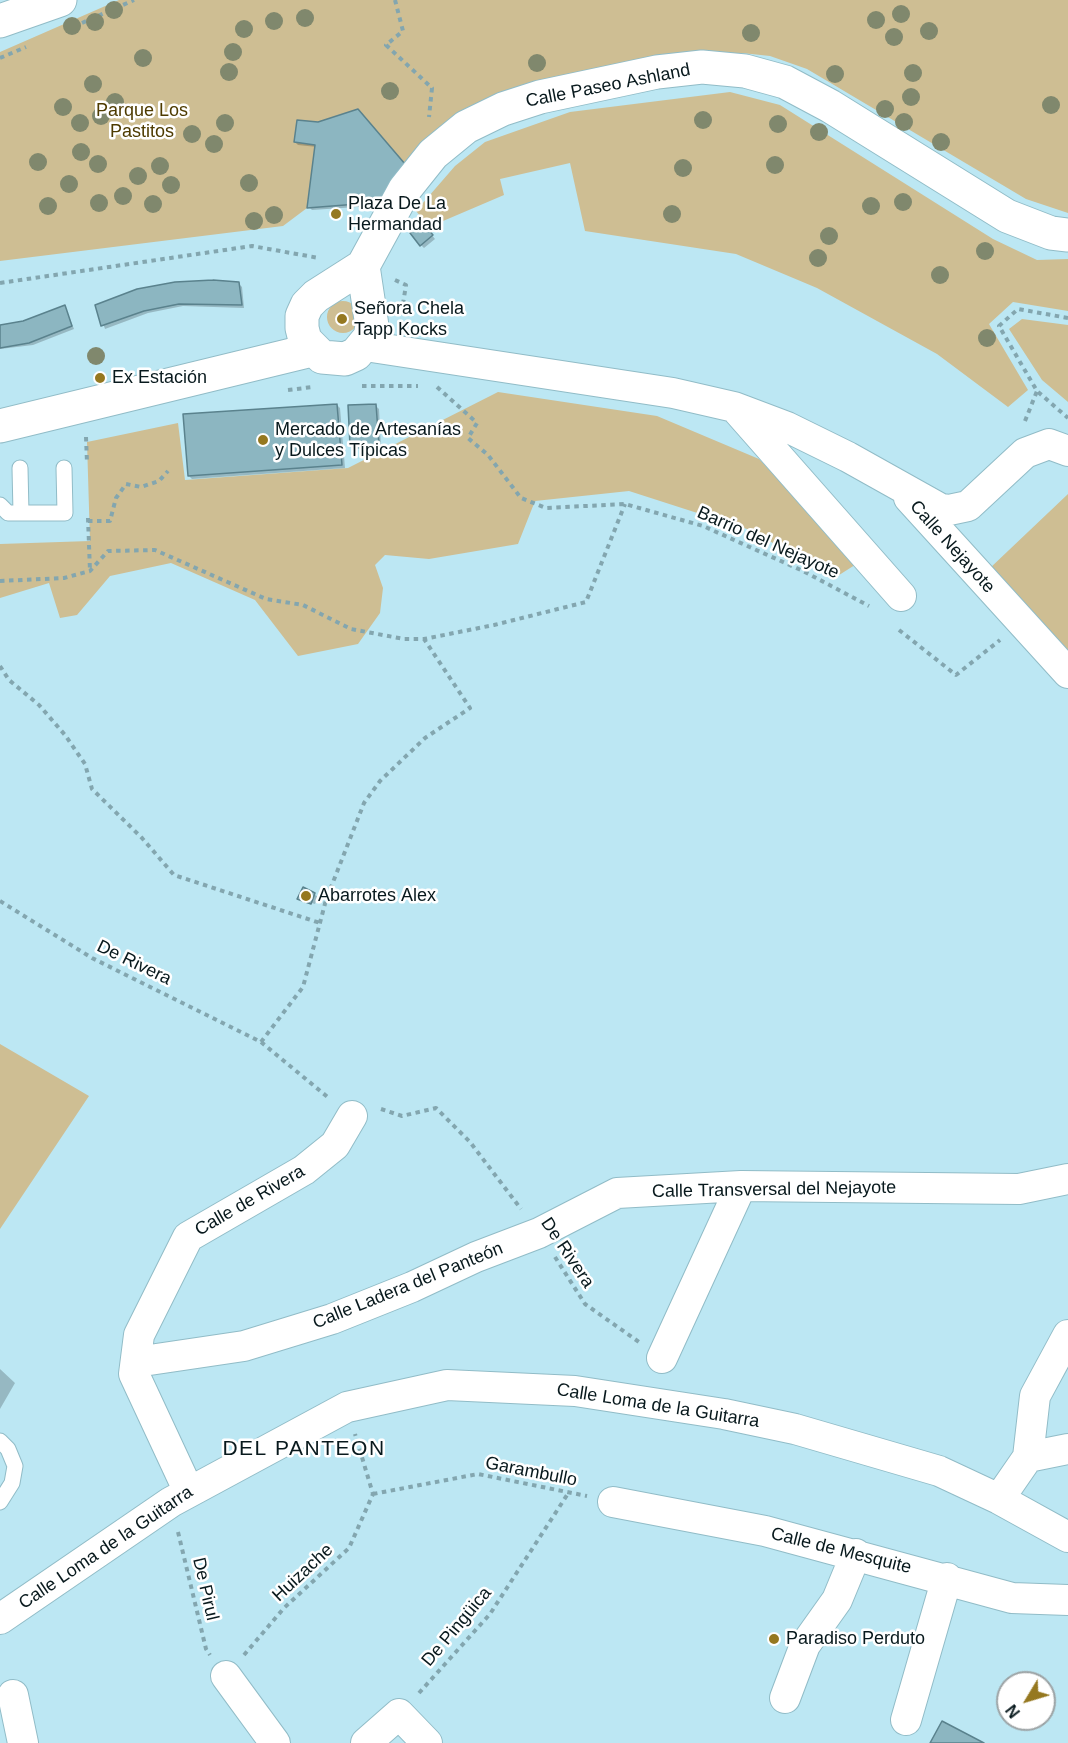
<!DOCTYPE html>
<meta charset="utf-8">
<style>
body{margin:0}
#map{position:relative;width:1068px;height:1743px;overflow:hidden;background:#bce7f3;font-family:Arial,sans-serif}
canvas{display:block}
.north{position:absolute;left:996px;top:1671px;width:60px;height:60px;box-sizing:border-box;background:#fff;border:2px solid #9ca3a5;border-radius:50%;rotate:232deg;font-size:16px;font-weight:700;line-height:24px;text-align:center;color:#08191d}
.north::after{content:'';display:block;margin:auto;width:21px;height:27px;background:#957820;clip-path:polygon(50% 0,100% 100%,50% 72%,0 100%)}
</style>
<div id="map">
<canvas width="1068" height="1743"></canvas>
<div class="north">N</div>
</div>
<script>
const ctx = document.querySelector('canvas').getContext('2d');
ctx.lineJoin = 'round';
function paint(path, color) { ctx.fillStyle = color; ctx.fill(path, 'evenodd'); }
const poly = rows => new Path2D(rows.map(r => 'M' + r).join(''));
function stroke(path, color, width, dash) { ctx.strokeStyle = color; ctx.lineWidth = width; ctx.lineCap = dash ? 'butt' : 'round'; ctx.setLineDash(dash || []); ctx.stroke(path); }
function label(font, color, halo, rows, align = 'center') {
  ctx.font = font + ' Arial,sans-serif'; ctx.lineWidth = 5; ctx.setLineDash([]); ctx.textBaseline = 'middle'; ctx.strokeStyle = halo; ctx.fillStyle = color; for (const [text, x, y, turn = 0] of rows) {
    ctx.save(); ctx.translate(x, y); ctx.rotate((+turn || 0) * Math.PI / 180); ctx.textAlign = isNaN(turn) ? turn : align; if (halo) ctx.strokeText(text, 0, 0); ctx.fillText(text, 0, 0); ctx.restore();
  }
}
const green = poly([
 [119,0,1068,0,1068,213,1026,199,807,69,770,56,742,53,608,70,411,171,358,109,318,122,297,120,294,142,315,145,307,208,283,226,0,261,0,52],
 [730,92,780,105,993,239,1037,260,1068,259,1068,311,1013,302,989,324,1028,390,1008,407,937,354,817,288,736,254,585,231,570,163,500,179,504,195,429,227,416,211,455,166,485,142,570,112],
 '327 317a16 16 0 1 1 32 0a16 16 0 1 1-32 0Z',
 [1022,319,1068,325,1068,402,1042,380,1009,329],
 [498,392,657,416,759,459,858,563,836,577,747,529,629,491,535,501,518,544,429,559,385,555,375,565,383,588,380,613,358,644,298,656,255,600,171,563,110,576,77,615,60,618,49,583,0,598,0,544,90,541,87,442,178,423,185,480,348,468],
 [1068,494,1068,652,989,569],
 [0,1044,89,1096,0,1229]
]);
const shadow = poly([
 [298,122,387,205,312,210,309,207,317,147,298,145,295,142],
 [426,228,435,239,424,248,421,245],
 [238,283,242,287,244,308,183,306,148,313,105,329,97,306],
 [65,307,74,329,33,345,0,349,0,327,23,322],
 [337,405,340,408,345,468,192,479,189,476],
 [376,406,379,409,381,448,355,449,352,445],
 [314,894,318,897,315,904,299,899],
 [0,1369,15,1383,0,1409]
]);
const building = poly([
 [358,109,411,171,383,202,307,208,315,145,294,142,297,120,318,122,358,109],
 [423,223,433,235,420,246,410,233,423,223],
 [213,280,239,282,242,305,179,304,144,311,101,326,95,305,137,289,175,282,213,280],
 [65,305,72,326,29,343,0,348,0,325,23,321,65,305],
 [337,404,342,465,188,476,183,414,337,404],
 [376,404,379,445,350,446,348,405,376,404],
 [303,887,315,893,311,904,297,899,303,887],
 [942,1721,984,1743,930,1743,942,1721]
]);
const path = poly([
 [395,0,403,31,386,45,432,88,429,117],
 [82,23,134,0],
 [0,58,26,47],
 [395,280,406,285,402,310],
 [0,283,252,246,319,258],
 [1068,318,1018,309,999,326,1037,391,1068,418],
 [362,386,418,386],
 [437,387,477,423,468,438,488,455,521,498,546,508,625,504,703,526,803,571,869,606],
 [288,390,313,387],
 [1025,421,1037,391],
 [86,437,87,463],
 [88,518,90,571],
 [88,521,110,521,116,498,126,484,141,487,159,481,168,471],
 [0,581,64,578,90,571,108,551,155,550,266,599,303,605,351,629,404,639,424,639,494,625,586,602,625,504],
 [899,630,956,675,1000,640],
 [0,666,9,680,39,705,65,735,85,764,92,789,142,838,174,875,320,923],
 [0,901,92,958,261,1042,330,1099],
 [261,1042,303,987,326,900,364,803,380,781,425,738,470,708,424,639],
 [381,1109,402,1116,436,1108,470,1142,521,1209],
 [555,1257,585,1304,639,1342],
 [373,1494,478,1474,587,1496],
 [178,1532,206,1649,210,1655],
 [244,1655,284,1608,349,1548,373,1494,355,1434],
 [419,1693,490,1614,569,1492]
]);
const lane = poly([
 [20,468,21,513],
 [0,505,8,513,65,513,64,468],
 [0,1441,8,1449,15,1466,12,1483,0,1502]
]);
const street = poly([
 [365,346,673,393,734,407,787,427,848,457,941,509,949,510,968,506,1025,453,1049,444,1068,451],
 [738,411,901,596],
 [909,498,1068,673],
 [662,1358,741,1186],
 [136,1362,244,1346,332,1319,412,1287,476,1257,539,1233,617,1193,741,1186,1019,1189,1068,1179],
 [1028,1457,1068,1449],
 [189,1492,134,1374,139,1335,188,1237,304,1170,335,1145,352,1116],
 [999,1499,1028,1457,1035,1396,1068,1335],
 [613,1502,765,1531,1012,1598,1068,1600],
 [0,1619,171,1502,347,1407,447,1385,575,1391,724,1414,795,1429,939,1471,999,1499,1068,1537],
 [226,1676,275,1743],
 [13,1695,23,1743],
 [785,1698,805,1645,837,1600,856,1554],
 [906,1720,947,1578],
 [366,1743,399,1714,427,1743]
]);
const secondary = poly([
 [363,266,372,326,370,337,356,354,345,359,322,357,305,340,302,328,302,316,307,305,316,296,363,266,405,189,433,154,466,127,503,109,540,97,657,72,702,67,745,71,785,82,830,106,1007,216,1051,233,1068,235],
 [0,426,312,350]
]);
const primary = poly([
 [0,21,60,0]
]);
const trees = [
 [114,10],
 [901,14],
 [305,18],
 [876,20],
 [274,21],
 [95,22],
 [72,26],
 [244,29],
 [929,31],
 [751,33],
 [894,37],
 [233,52],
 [143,58],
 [537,63],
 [229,72],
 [913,73],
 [835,74],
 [93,84],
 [390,91],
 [911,97],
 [115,102],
 [1051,105],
 [63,107],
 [885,109],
 [101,116],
 [703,120],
 [904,122],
 [80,123],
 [225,123],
 [778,124],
 [819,132],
 [192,134],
 [941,142],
 [214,144],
 [81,152],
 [38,162],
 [98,164],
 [775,165],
 [160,166],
 [683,168],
 [138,176],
 [249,183],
 [69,184],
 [171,185],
 [123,196],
 [903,202],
 [99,203],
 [153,204],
 [48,206],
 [871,206],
 [672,214],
 [274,215],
 [254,221],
 [829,236],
 [985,251],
 [818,258],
 [940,275],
 [987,338],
 [96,356]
];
const markers = [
 [336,214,6,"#957820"],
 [342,319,6,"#957820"],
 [100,378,6,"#957820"],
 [263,440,6,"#957820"],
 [306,896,6,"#957820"],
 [774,1639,6,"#957820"]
];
const streetNames = [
 ["Calle Paseo Ashland",608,86,-11],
 ["Barrio del Nejayote",768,543,24],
 ["Calle Nejayote",952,547,48],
 ["De Rivera",134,963,26],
 ["Calle Transversal del Nejayote",774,1190,-1],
 ["Calle de Rivera",250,1201,-30],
 ["De Rivera",567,1253,56],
 ["Calle Ladera del Panteón",408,1286,-22],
 ["Calle Loma de la Guitarra",658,1406,9],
 ["Garambullo",531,1472,11],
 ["Calle Loma de la Guitarra",106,1548,-34],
 ["Calle de Mesquite",841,1551,14],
 ["Huizache",303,1573,-43],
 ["De Pirul",205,1589,77],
 ["De Pingüica",457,1627,-50]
];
const parkNames = [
 ["Parque Los",142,111],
 ["Pastitos",142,132]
];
const poiNames = [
 ["Plaza De La",348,204],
 ["Hermandad",348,225],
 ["Señora Chela",354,309],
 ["Tapp Kocks",354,330],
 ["Ex Estación",112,378],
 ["Mercado de Artesanías",275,430],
 ["y Dulces Típicas",275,451],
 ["Abarrotes Alex",318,896],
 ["Paradiso Perduto",786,1639]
];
const quarterNames = [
 ["DEL PANTEON",304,1449]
];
paint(green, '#cebe93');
paint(shadow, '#0003');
paint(building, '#8cb6c1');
stroke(building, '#5a828d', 1.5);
stroke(lane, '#91bcc7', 17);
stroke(street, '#91bcc7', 32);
stroke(secondary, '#91bcc7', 35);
stroke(primary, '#91bcc7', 35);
stroke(path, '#83a6af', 4, [4.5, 4.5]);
stroke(lane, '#fff', 15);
stroke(street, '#fff', 30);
stroke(secondary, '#fff', 33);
stroke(primary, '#fff', 33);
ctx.fillStyle = '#80886d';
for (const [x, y] of trees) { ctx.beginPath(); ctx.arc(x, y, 9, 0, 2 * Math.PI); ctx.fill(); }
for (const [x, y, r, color] of markers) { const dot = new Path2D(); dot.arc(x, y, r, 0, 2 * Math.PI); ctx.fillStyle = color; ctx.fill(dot); stroke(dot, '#fff', 2); }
label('18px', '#08191d', '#fff', streetNames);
label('18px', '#4e3b00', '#fff', parkNames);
label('18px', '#08191d', '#fff', poiNames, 'left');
ctx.letterSpacing = '1.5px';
label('21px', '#08191d', '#fff', quarterNames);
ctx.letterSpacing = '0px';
</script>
